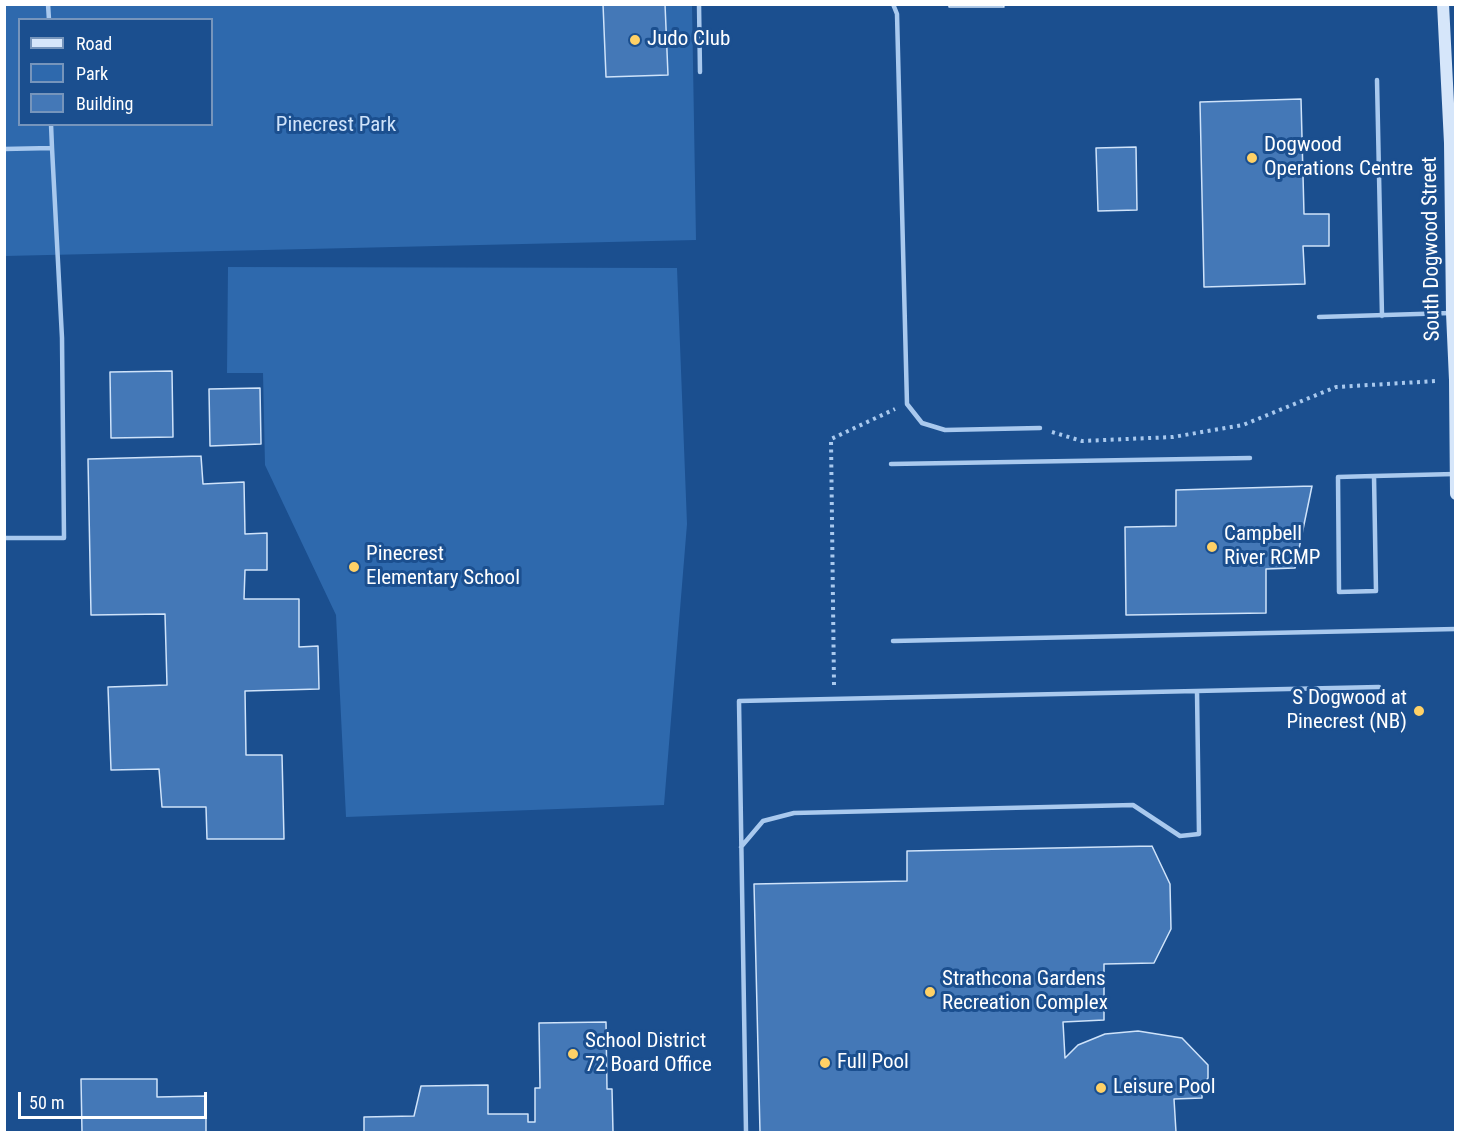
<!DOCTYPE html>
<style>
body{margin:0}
#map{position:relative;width:1460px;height:1137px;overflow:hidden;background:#1b4f8f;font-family:"Roboto Condensed",sans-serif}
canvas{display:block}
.frame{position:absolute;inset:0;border:6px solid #fff;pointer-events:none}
.legend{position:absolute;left:18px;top:18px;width:195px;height:108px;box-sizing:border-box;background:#1b4f8f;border:2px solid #7695bc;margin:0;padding:8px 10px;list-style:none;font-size:18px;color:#fff}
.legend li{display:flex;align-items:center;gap:12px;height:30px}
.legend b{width:30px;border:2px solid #7695bc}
.scale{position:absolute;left:18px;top:1092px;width:189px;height:27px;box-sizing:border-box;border:3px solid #fff;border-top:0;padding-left:8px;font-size:18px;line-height:21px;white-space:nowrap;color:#fff;-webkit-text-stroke:4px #1b4f8f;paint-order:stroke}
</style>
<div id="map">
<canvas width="1460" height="1137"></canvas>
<div class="frame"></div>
<ul class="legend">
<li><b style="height:8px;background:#d6e6fa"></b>Road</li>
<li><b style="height:16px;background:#2e69ad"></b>Park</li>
<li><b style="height:16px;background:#4478b7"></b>Building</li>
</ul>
<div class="scale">50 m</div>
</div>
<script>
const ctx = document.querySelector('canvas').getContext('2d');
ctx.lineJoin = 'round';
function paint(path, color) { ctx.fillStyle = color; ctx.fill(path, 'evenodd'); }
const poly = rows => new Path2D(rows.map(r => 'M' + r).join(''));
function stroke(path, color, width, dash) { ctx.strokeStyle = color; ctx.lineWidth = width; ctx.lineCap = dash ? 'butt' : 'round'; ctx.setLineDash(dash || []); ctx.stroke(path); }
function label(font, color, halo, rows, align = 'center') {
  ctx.font = font + ' "Roboto Condensed",sans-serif'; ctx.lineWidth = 6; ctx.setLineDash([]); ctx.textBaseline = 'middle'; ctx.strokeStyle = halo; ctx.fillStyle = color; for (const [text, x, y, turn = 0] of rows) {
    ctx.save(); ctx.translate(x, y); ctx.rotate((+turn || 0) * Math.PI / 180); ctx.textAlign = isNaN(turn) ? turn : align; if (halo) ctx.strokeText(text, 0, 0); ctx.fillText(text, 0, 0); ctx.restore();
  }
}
const green = poly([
 [4,5,692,5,696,240,5,256],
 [20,20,212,20,212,124,20,124],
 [228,267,677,268,687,524,664,805,346,817,336,615,265,465,263,373,227,373]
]);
const building = poly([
 [603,4,665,4,668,75,606,77,603,4],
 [949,4,1003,4,1004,7,949,7,949,4],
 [1301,99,1304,214,1329,214,1329,246,1303,246,1305,284,1204,287,1200,102,1301,99],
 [1136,147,1137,210,1098,211,1096,148,1136,147],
 [172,371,173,437,111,438,110,372,172,371],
 [260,388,261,444,210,446,209,389,260,388],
 [201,456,203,484,244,482,245,534,267,533,267,570,245,570,244,599,299,599,299,647,318,646,319,689,245,691,246,755,282,755,284,839,207,839,206,807,162,807,159,769,111,770,108,687,167,685,165,614,91,615,88,459,201,456],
 [1312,486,1295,568,1266,569,1266,613,1126,615,1125,527,1176,526,1176,490,1312,486],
 [1152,846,1170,884,1171,929,1154,963,1104,964,1104,1020,1063,1022,1065,1058,1078,1045,1105,1034,1138,1031,1182,1038,1208,1065,1208,1078,1202,1086,1202,1098,1174,1099,1176,1132,760,1132,754,884,907,881,907,851,1152,846],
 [606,1022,607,1089,612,1089,613,1132,364,1132,364,1117,414,1116,421,1086,488,1085,488,1114,528,1114,528,1122,535,1122,535,1088,540,1088,539,1023,606,1022],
 [81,1079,157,1079,157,1097,206,1096,206,1132,82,1132,81,1079]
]);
const path = poly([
 [1052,432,1082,441,1173,437,1243,425,1336,387,1436,381],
 [834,685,831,439,895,409]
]);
const lane = poly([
 [48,4,49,20],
 [699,4,700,72],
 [893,4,897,14,907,404,922,423,945,430,1040,428],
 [1377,80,1382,316],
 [4,149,52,148,51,124],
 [1319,317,1451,313],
 [891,464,1250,458],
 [1374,476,1376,591,1339,592,1338,477,1374,476,1455,474],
 [4,538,64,538,62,338,52,148],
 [893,641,1456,629],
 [741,847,763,821,794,813,1133,805,1180,836,1199,834,1197,691],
 [746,1132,739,701,1379,687]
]);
const secondary = poly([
 [1443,4,1450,143,1452,313,1455,380,1456,494]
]);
const markers = [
 [635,40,6,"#ffd166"],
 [1252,158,6,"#ffd166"],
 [1212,547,6,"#ffd166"],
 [354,567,6,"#ffd166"],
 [1419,711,6,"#ffd166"],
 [930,992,6,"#ffd166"],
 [573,1054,6,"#ffd166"],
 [825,1063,6,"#ffd166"],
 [1101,1088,6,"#ffd166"]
];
const poiNames = [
 ["Judo Club",647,40],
 ["Dogwood",1264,146],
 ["Operations Centre",1264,170],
 ["Campbell",1224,535],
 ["River RCMP",1224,559],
 ["Pinecrest",366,555],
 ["Elementary School",366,579],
 ["S Dogwood at",1407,699,"right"],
 ["Pinecrest (NB)",1407,723,"right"],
 ["Strathcona Gardens",942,980],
 ["Recreation Complex",942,1004],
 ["School District",585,1042],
 ["72 Board Office",585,1066],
 ["Full Pool",837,1063],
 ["Leisure Pool",1113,1088]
];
const parkNames = [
 ["Pinecrest Park",336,126]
];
const streetNames = [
 ["South Dogwood Street",1432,249,-91]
];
paint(green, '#2e69ad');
paint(building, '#4478b7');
stroke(building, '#cfe3fa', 1.5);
stroke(path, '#a9c9ee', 4, [3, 4.5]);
stroke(lane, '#a9c9ee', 4.5);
stroke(secondary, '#d6e6fa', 12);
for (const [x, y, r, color] of markers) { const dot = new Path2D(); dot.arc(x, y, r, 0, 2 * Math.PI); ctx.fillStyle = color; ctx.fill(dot); stroke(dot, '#1b4f8f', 2); }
label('21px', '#fff', '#1b4f8f', poiNames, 'left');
label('21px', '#cfe3fa', '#1b4f8f', parkNames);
label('21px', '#fff', '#1b4f8f', streetNames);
</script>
